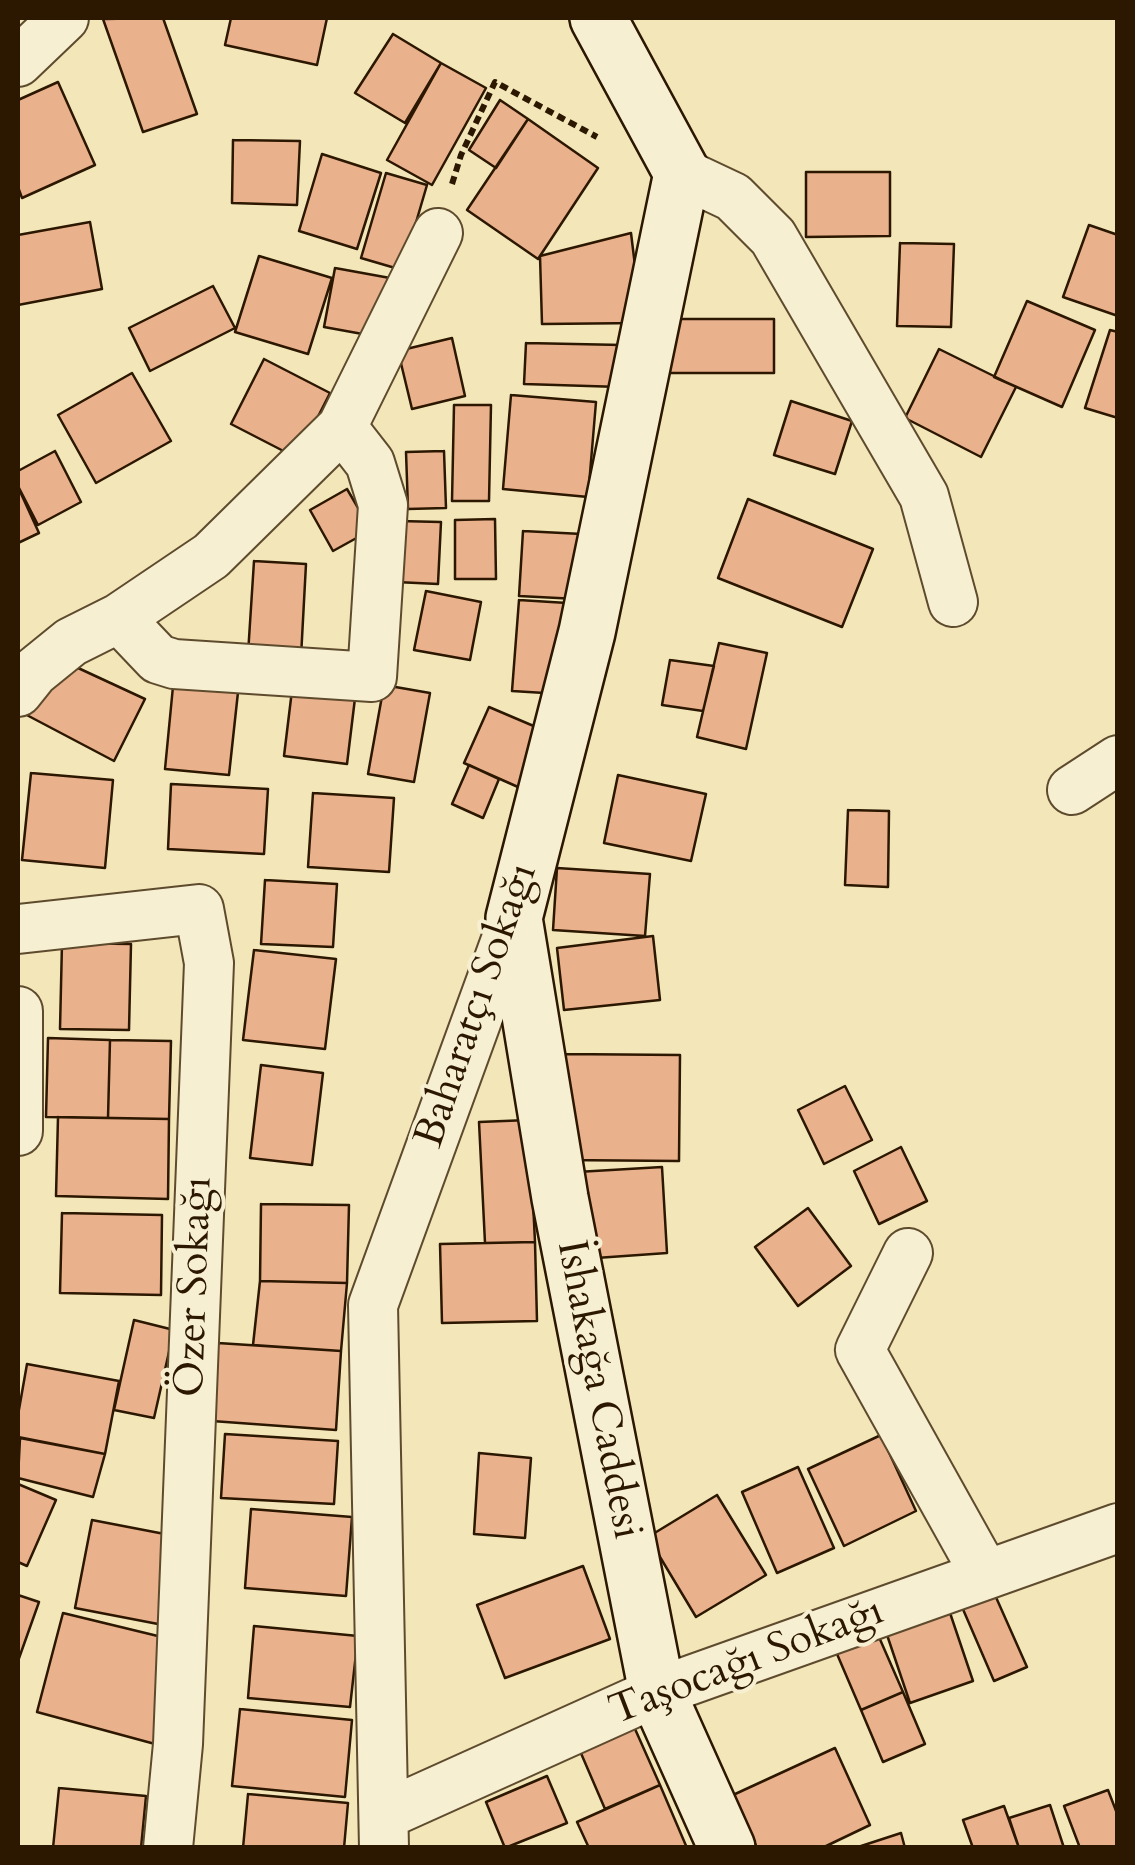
<!DOCTYPE html>
<meta charset="utf-8">
<style>
body{margin:0}
#map{position:relative;width:1135px;height:1865px;overflow:hidden;background:#f3e6b9;font-family:Cardo,serif}
canvas{display:block}
.frame{position:absolute;inset:0;border:20px solid #2c1700;pointer-events:none}
</style>
<div id="map">
<canvas width="1135" height="1865"></canvas>
<div class="frame"></div>
</div>
<script>
const ctx = document.querySelector('canvas').getContext('2d');
ctx.lineJoin = 'round';
function paint(path, color) { ctx.fillStyle = color; ctx.fill(path, 'evenodd'); }
const poly = rows => new Path2D(rows.map(r => 'M' + r).join(''));
function stroke(path, color, width, dash) { ctx.strokeStyle = color; ctx.lineWidth = width; ctx.lineCap = dash ? 'butt' : 'round'; ctx.setLineDash(dash || []); ctx.stroke(path); }
function label(font, color, halo, rows, align = 'center') {
  ctx.font = font + ' Cardo,serif'; ctx.lineWidth = 8; ctx.setLineDash([]); ctx.textBaseline = 'middle'; ctx.strokeStyle = halo; ctx.fillStyle = color; for (const [text, x, y, turn = 0] of rows) {
    ctx.save(); ctx.translate(x, y); ctx.rotate((+turn || 0) * Math.PI / 180); ctx.textAlign = isNaN(turn) ? turn : align; if (halo) ctx.strokeText(text, 0, 0); ctx.fillText(text, 0, 0); ctx.restore();
  }
}
const building = poly([
 [163,18,197,114,143,132,103,19,163,18],
 [231,18,327,18,317,65,225,45,231,18],
 [393,34,441,63,405,123,355,93,393,34],
 [441,63,486,88,432,185,387,160,441,63],
 [58,82,95,165,22,198,18,187,18,100,58,82],
 [500,100,528,119,496,168,469,150,500,100],
 [528,119,598,168,538,259,467,210,528,119],
 [233,140,300,141,297,205,232,203,233,140],
 [322,154,381,173,357,249,299,231,322,154],
 [806,172,890,172,890,236,806,237,806,172],
 [386,173,427,185,402,270,361,258,386,173],
 [90,222,102,289,18,305,18,235,90,222],
 [1089,225,1118,235,1118,316,1063,297,1089,225],
 [631,233,642,323,542,324,540,256,631,233],
 [900,243,954,244,951,327,897,326,900,243],
 [259,256,332,278,308,354,235,332,259,256],
 [335,268,390,278,379,337,324,327,335,268],
 [213,286,235,328,150,371,129,328,213,286],
 [1027,301,1095,330,1062,407,994,377,1027,301],
 [667,319,774,319,774,373,667,373,667,319],
 [1110,330,1118,332,1118,418,1085,408,1110,330],
 [452,338,465,396,412,409,398,351,452,338],
 [526,343,622,345,620,387,524,384,526,343],
 [939,349,1016,387,981,457,905,418,939,349],
 [264,359,330,393,297,458,231,424,264,359],
 [132,373,171,441,96,483,58,415,132,373],
 [511,395,596,402,588,497,503,489,511,395],
 [791,401,852,421,835,474,774,455,791,401],
 [454,405,491,405,489,501,452,501,454,405],
 [55,451,81,502,38,525,18,486,18,471,55,451],
 [444,451,446,508,408,509,406,452,444,451],
 [18,487,39,533,18,543,18,487],
 [347,489,371,530,333,551,310,510,347,489],
 [748,499,873,549,842,627,718,578,748,499],
 [495,519,496,579,455,579,455,520,495,519],
 [399,521,441,522,438,584,396,582,399,521],
 [523,531,582,534,577,599,519,596,523,531],
 [254,561,306,564,301,657,248,654,254,561],
 [426,591,481,602,470,660,414,650,426,591],
 [519,600,567,603,561,694,512,691,519,600],
 [719,643,767,653,746,749,697,737,719,643],
 [670,660,714,666,703,711,662,705,670,660],
 [63,661,145,699,114,761,21,712,63,661],
 [174,676,239,683,229,775,165,769,174,676],
 [293,682,356,690,347,764,284,756,293,682],
 [384,685,430,693,414,782,368,774,384,685],
 [489,707,543,730,518,787,464,763,489,707],
 [469,765,499,779,483,818,452,804,469,765],
 [31,773,113,780,105,868,22,860,31,773],
 [618,775,706,794,691,861,604,843,618,775],
 [171,784,268,789,264,854,168,849,171,784],
 [313,793,394,798,389,872,308,867,313,793],
 [848,810,889,811,888,887,845,885,848,810],
 [557,868,650,874,645,936,553,930,557,868],
 [265,880,337,884,333,947,261,944,265,880],
 [653,936,660,1000,564,1010,557,948,653,936],
 [62,943,131,944,129,1030,60,1029,62,943],
 [254,950,336,959,325,1049,243,1040,254,950],
 [48,1038,110,1040,108,1118,46,1117,48,1038],
 [110,1040,171,1041,169,1119,108,1118,110,1040],
 [562,1054,680,1055,679,1161,561,1160,562,1054],
 [261,1065,323,1073,312,1165,250,1158,261,1065],
 [845,1086,872,1140,824,1164,798,1110,845,1086],
 [58,1117,169,1119,168,1199,56,1196,58,1117],
 [529,1120,535,1242,485,1243,479,1122,529,1120],
 [901,1147,927,1201,879,1224,854,1171,901,1147],
 [662,1167,667,1253,582,1259,577,1172,662,1167],
 [261,1204,349,1205,347,1283,260,1281,261,1204],
 [808,1208,851,1266,798,1306,755,1247,808,1208],
 [62,1213,162,1215,161,1295,60,1293,62,1213],
 [535,1242,537,1321,442,1323,440,1244,535,1242],
 [260,1281,347,1283,341,1351,253,1345,260,1281],
 [134,1320,174,1330,154,1418,114,1410,134,1320],
 [218,1343,341,1351,336,1430,212,1421,218,1343],
 [27,1364,119,1381,105,1454,18,1437,18,1415,27,1364],
 [225,1434,338,1441,334,1504,221,1498,225,1434],
 [881,1435,916,1511,844,1546,808,1469,881,1435],
 [20,1438,105,1454,93,1497,18,1478,20,1438],
 [479,1453,531,1458,525,1538,474,1534,479,1453],
 [798,1467,834,1548,777,1573,742,1492,798,1467],
 [18,1484,56,1500,27,1566,18,1562,18,1484],
 [717,1495,766,1575,696,1617,648,1537,717,1495],
 [251,1509,352,1517,346,1596,245,1588,251,1509],
 [92,1520,175,1536,158,1624,75,1608,92,1520],
 [583,1566,610,1639,505,1678,477,1605,583,1566],
 [991,1586,1027,1667,994,1681,959,1600,991,1586],
 [18,1595,39,1602,18,1661,18,1595],
 [947,1604,973,1681,910,1703,884,1626,947,1604],
 [63,1613,166,1638,155,1744,37,1712,63,1613],
 [872,1621,903,1692,861,1710,831,1640,872,1621],
 [254,1626,358,1636,350,1707,248,1698,254,1626],
 [903,1692,925,1744,883,1762,861,1710,903,1692],
 [240,1709,352,1720,345,1797,232,1786,240,1709],
 [631,1720,660,1785,605,1809,577,1744,631,1720],
 [835,1748,870,1825,822,1848,757,1848,733,1795,835,1748],
 [547,1776,567,1823,505,1848,486,1802,547,1776],
 [660,1785,687,1848,589,1848,577,1822,660,1785],
 [59,1788,146,1796,141,1848,53,1848,59,1788],
 [1108,1790,1118,1816,1118,1848,1080,1848,1064,1806,1108,1790],
 [248,1794,348,1803,344,1848,243,1848,248,1794],
 [1050,1805,1064,1848,1019,1848,1009,1818,1050,1805],
 [1004,1806,1019,1848,973,1848,963,1820,1004,1806],
 [901,1833,905,1848,855,1848,901,1833]
]);
const path = poly([
 [452,184,461,155,495,82,597,137]
]);
const street = poly([
 [18,62,64,18],
 [682,173,733,197,773,237,924,496,953,602],
 [119,618,158,659,174,664,372,677,383,505,370,463,342,427],
 [18,692,34,672,71,642,119,618,211,556,342,427,438,233],
 [1072,790,1118,760],
 [18,929,199,909,209,963,178,1744,168,1848],
 [18,1011,18,1131],
 [908,1253,860,1350,985,1574],
 [384,1815,657,1692,1118,1528],
 [384,1848,373,1305,514,918]
]);
const secondary = poly([
 [598,18,682,173,587,632,514,918,560,1198,657,1692,727,1848]
]);
const streetNames = [
 ["Baharatçı Sokağı",478,1006,-71],
 ["Özer Sokağı",196,1287,-88],
 ["İshakağa Caddesi",597,1390,79],
 ["Taşocağı Sokağı",747,1663,-21]
];
paint(building, '#eab18d');
stroke(building, '#2c1700', 2.5);
stroke(street, '#5e4b2e', 52);
stroke(secondary, '#2c1700', 60);
stroke(path, '#2c1700', 6, [8, 5]);
stroke(street, '#f7efd2', 48);
stroke(secondary, '#f7efd2', 55);
label('42px', '#2c1700', '#f7efd2', streetNames);
</script>
